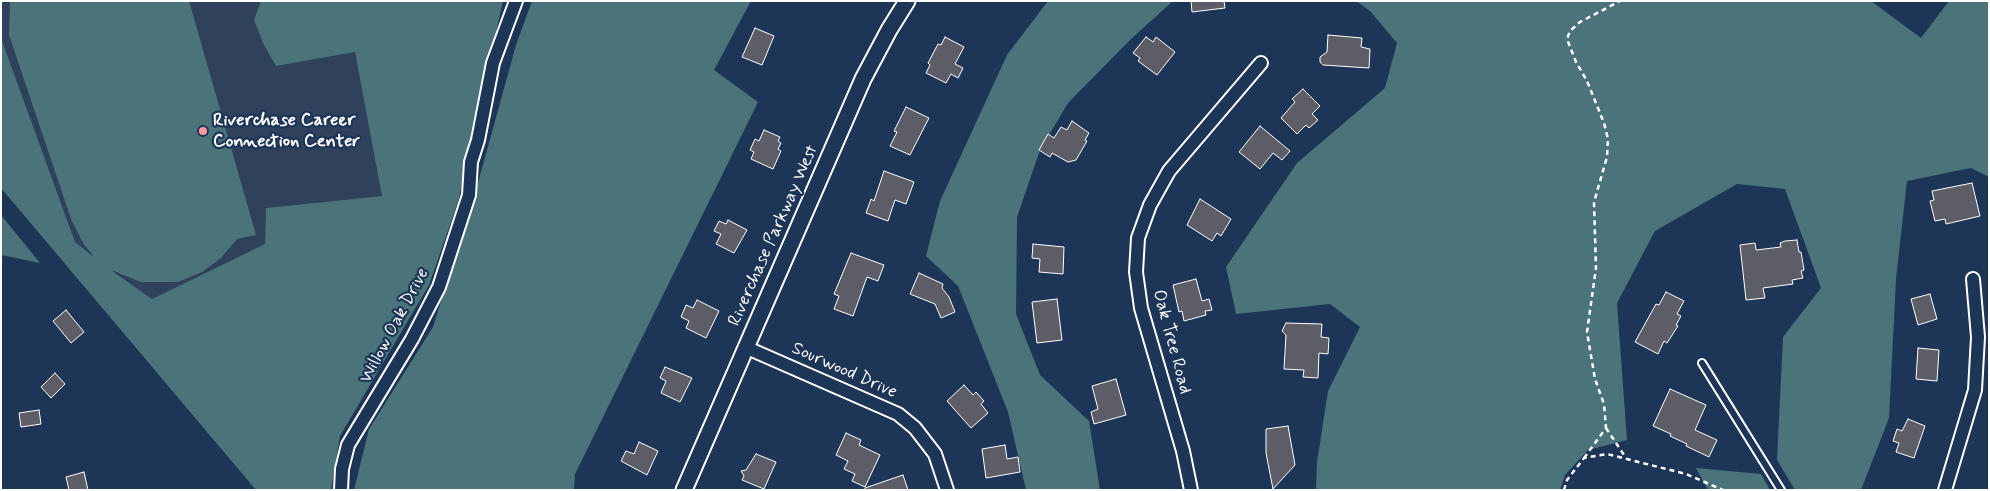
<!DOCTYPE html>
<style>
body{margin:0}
#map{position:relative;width:1990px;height:491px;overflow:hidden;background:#1d3557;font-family:Mynerve,sans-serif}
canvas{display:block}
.frame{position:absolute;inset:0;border:2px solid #fff;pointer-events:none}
</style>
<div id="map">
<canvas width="1990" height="491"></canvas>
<div class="frame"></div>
</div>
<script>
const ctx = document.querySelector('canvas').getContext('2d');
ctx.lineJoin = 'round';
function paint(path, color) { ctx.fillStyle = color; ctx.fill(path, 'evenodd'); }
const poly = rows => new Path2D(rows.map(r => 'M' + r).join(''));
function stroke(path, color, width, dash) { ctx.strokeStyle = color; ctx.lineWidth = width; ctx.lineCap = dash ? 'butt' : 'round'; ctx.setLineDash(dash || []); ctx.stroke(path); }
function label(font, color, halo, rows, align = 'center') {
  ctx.font = font + ' Mynerve,sans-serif'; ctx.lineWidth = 4.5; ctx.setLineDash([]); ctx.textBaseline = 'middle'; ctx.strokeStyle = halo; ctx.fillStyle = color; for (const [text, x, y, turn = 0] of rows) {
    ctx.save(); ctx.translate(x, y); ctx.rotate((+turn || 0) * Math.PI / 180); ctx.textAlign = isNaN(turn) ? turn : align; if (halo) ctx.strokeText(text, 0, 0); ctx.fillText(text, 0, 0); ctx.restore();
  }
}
const built = poly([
 [1,1,261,1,255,20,276,66,355,52,383,196,266,208,265,244,152,299,75,242,1,38]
]);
const green = poly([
 [10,1,189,1,256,235,237,239,221,258,202,272,178,282,141,282,111,270,152,299,265,244,266,208,382,196,355,52,276,66,264,45,254,20,261,1,503,1,458,202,429,285,340,436,331,490,256,490,1,188,1,38,75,242,94,257,83,243,71,219,9,35],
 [532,1,751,1,714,70,758,102,575,474,574,490,354,490,369,429,433,327,479,179,516,45],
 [1048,1,1173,1,1131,39,1068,103,1040,150,1017,217,1016,314,1040,375,1089,421,1100,490,1026,490,1008,412,958,286,926,256,940,201,1007,55],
 [1356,1,1871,1,1921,38,1949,1,1989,1,1989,177,1971,168,1907,181,1896,279,1889,418,1861,490,1795,490,1777,460,1783,337,1821,288,1785,189,1737,184,1655,231,1617,303,1627,440,1588,450,1565,475,1560,490,1316,490,1317,462,1328,391,1360,327,1330,304,1236,314,1226,267,1297,163,1385,88,1397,43,1370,11],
 [1,215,40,263,1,255],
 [1696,468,1761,474,1770,490,1708,490]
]);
const building = poly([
 [1191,1,1224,1,1225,8,1192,12,1191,1],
 [755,28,774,36,762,65,742,57,755,28],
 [1328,35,1362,38,1361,47,1370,49,1369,68,1323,65,1320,62,1320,57,1327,52,1328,35],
 [945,37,964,47,955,64,963,68,958,78,951,74,946,83,926,73,930,65,928,63,938,44,941,45,945,37],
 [1146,37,1153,42,1156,37,1175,52,1157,75,1138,61,1140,58,1133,53,1146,37],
 [1303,89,1320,106,1312,114,1318,120,1309,128,1306,125,1297,134,1281,118,1295,102,1292,99,1303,89],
 [906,107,929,118,910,155,890,146,897,132,894,131,906,107],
 [1072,121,1089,133,1085,140,1087,141,1076,160,1068,162,1052,153,1050,157,1039,150,1048,134,1054,138,1061,127,1067,130,1072,121],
 [1260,126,1290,151,1282,160,1273,153,1260,169,1239,152,1260,126],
 [764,130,780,137,778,141,781,143,778,149,781,151,773,169,751,159,754,152,750,150,755,139,759,141,764,130],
 [884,171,914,182,906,204,895,200,888,221,866,213,871,199,874,201,884,171],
 [1972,183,1980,216,1946,224,1945,219,1935,221,1930,201,1934,200,1932,191,1972,183],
 [1200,199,1231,219,1221,236,1217,233,1212,241,1187,225,1200,199],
 [728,220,747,230,734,253,716,244,721,234,714,231,719,221,726,224,728,220],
 [1797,240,1799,252,1801,252,1804,270,1801,271,1803,278,1792,280,1793,284,1763,288,1765,298,1746,300,1740,245,1755,243,1756,250,1781,247,1780,243,1785,241,1797,240],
 [1033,244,1064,247,1063,274,1039,272,1040,259,1032,258,1033,244],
 [851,253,884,265,878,281,867,277,853,316,834,309,839,296,834,294,851,253],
 [919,273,943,284,942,288,949,297,955,312,941,318,935,304,910,294,919,273],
 [1196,279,1202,301,1209,299,1212,310,1205,311,1206,315,1184,321,1182,311,1179,312,1173,285,1196,279],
 [1666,292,1684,301,1677,314,1681,316,1676,325,1678,326,1667,343,1664,341,1658,354,1635,342,1656,304,1659,305,1666,292],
 [1930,294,1937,319,1918,325,1911,299,1930,294],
 [1057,299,1062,340,1037,343,1032,302,1057,299],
 [697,300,719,311,706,338,686,328,689,321,681,317,686,305,693,308,697,300],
 [66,310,84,332,71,343,53,321,66,310],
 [1286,323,1322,324,1321,337,1329,338,1328,354,1319,353,1318,378,1303,377,1304,370,1284,369,1286,335,1282,331,1286,323],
 [1918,348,1939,350,1937,381,1916,379,1918,348],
 [665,367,692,378,680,402,661,393,666,381,660,378,665,367],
 [55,373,65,384,51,398,41,387,55,373],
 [1116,379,1126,415,1094,424,1091,412,1098,409,1092,386,1116,379],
 [964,385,973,395,976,392,984,401,981,404,988,413,971,428,947,401,964,385],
 [1670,389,1706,405,1695,430,1717,440,1709,457,1686,446,1687,444,1670,436,1671,434,1653,426,1670,389],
 [39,410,41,424,21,427,19,413,39,410],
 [1908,419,1925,426,1914,458,1896,452,1899,443,1893,441,1897,429,1902,431,1908,419],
 [1288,426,1295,465,1273,489,1266,453,1266,429,1288,426],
 [846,433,861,440,859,445,880,455,865,487,852,481,855,474,844,469,848,461,836,455,846,433],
 [639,442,658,451,647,475,621,461,626,451,634,454,639,442],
 [1005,445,1007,459,1018,457,1020,472,986,478,982,449,1005,445],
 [756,454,776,462,764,489,742,480,744,476,741,471,746,470,756,454],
 [84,472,88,490,69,490,66,477,84,472],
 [903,475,908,490,865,490,865,488,903,475]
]);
const path = poly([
 [1606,428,1626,458],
 [1584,458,1606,428,1604,404,1595,379,1587,332,1596,268,1594,202,1607,157,1608,139,1604,123,1587,81,1576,62,1567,39,1570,31,1580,22,1620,1],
 [1564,490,1567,480,1584,458,1607,454,1686,474,1723,490]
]);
const service = poly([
 [1702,363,1781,490]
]);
const minor = poly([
 [745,347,898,414,915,428,935,454,947,490],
 [341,490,342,469,348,445,412,339,439,287,469,195,471,162,478,140,493,63,516,1],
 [1191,490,1183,451,1141,308,1136,272,1138,238,1150,205,1169,171,1261,63],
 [1945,490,1975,390,1978,337,1973,279]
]);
const tertiary = poly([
 [684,490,863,79,889,30,907,1]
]);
const markers = [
 [203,131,5,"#ff9aa2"]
];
const poiNames = [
 ["Riverchase Career",213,121],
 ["Connection Center",213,142]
];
const streetNames = [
 ["Riverchase Parkway West",774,236,-66],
 ["Willow Oak Drive",395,326,-62],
 ["Oak Tree Road",1171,342,75],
 ["Sourwood Drive",844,371,24]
];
paint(built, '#30415c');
paint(green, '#4a7479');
paint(building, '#5d5d67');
stroke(building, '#fff', 1);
stroke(service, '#fff', 10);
stroke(minor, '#fff', 16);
stroke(tertiary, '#fff', 19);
stroke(path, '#fff', 2.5, [5, 4]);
stroke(service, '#1d3557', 6);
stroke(minor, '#1d3557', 12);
stroke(tertiary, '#1d3557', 15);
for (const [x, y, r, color] of markers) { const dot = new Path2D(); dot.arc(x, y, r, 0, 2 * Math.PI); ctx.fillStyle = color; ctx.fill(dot); stroke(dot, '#1d3557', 2); }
label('bold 18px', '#fff', '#1d3557', poiNames, 'left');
label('18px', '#fff', '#1d3557', streetNames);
</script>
